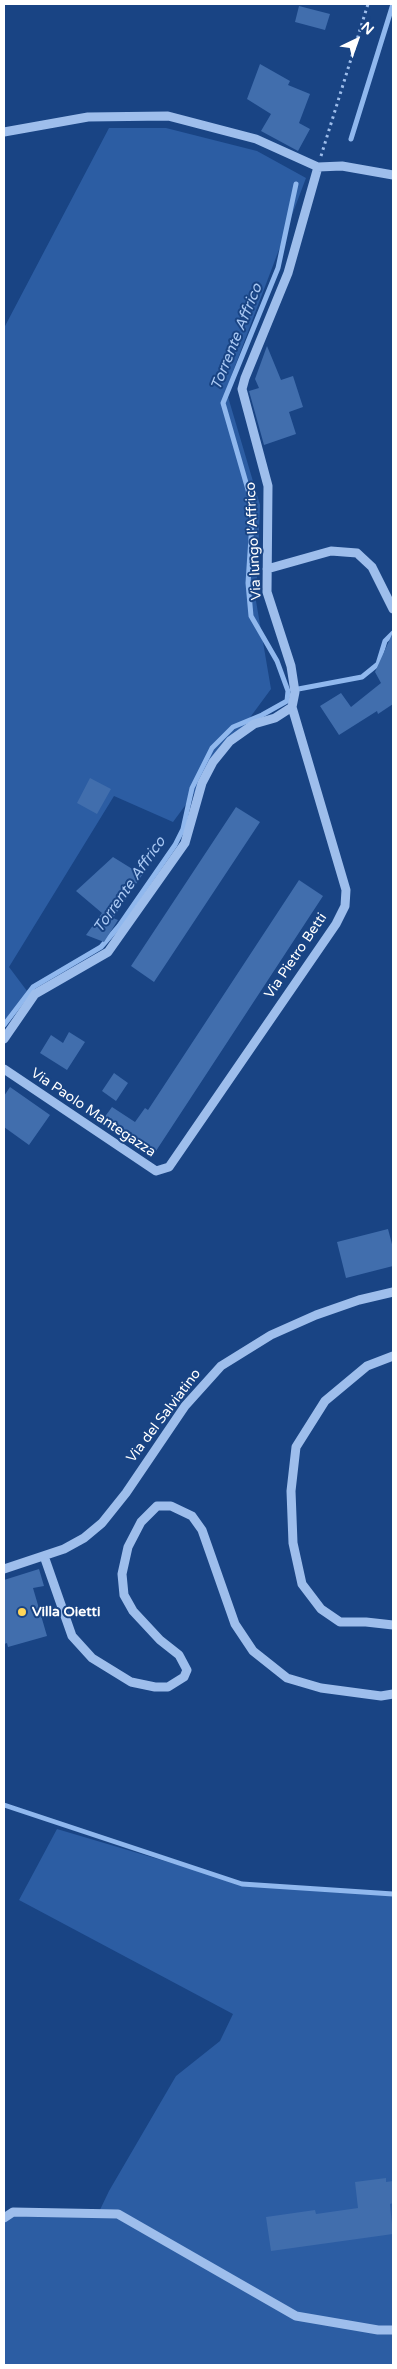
<!DOCTYPE html>
<style>
body{margin:0}
#map{position:relative;width:397px;height:2369px;overflow:hidden;background:#194484;font-family:"Varela Round",sans-serif}
canvas{display:block}
.frame{position:absolute;inset:0;border:5px solid #fff;pointer-events:none}
.north{position:absolute;left:332px;top:15px;width:50px;height:50px;-webkit-text-stroke:4px #194484;paint-order:stroke;rotate:42deg;font-size:14px;font-weight:700;line-height:20px;text-align:center;color:#fff}
.north::after{content:'';display:block;margin:auto;width:18px;height:22px;background:#fff;clip-path:polygon(50% 0,100% 100%,50% 72%,0 100%)}
</style>
<div id="map">
<canvas width="397" height="2369"></canvas>
<div class="frame"></div>
<div class="north">N</div>
</div>
<script>
const ctx = document.querySelector('canvas').getContext('2d');
ctx.lineJoin = 'round';
function paint(path, color) { ctx.fillStyle = color; ctx.fill(path, 'evenodd'); }
const poly = rows => new Path2D(rows.map(r => 'M' + r).join(''));
function stroke(path, color, width, dash) { ctx.strokeStyle = color; ctx.lineWidth = width; ctx.lineCap = dash ? 'butt' : 'round'; ctx.setLineDash(dash || []); ctx.stroke(path); }
function label(font, color, halo, rows, align = 'center') {
  ctx.font = font + ' "Varela Round",sans-serif'; ctx.lineWidth = 4; ctx.setLineDash([]); ctx.textBaseline = 'middle'; ctx.strokeStyle = halo; ctx.fillStyle = color; for (const [text, x, y, turn = 0] of rows) {
    ctx.save(); ctx.translate(x, y); ctx.rotate((+turn || 0) * Math.PI / 180); ctx.textAlign = isNaN(turn) ? turn : align; if (halo) ctx.strokeText(text, 0, 0); ctx.fillText(text, 0, 0); ctx.restore();
  }
}
const green = poly([
 [109,128,166,128,257,151,306,178,226,390,260,505,256,601,271,689,173,822,114,796,9,967,27,991,4,1021,4,328],
 [57,1829,242,1884,393,1893,393,2365,4,2365,4,2218,13,2212,98,2214,109,2191,176,2076,220,2041,233,2014,19,1900]
]);
const stream = poly([
 [351,139,393,4],
 [293,690,362,677,378,664,385,641,393,633],
 [4,1025,33,987,101,947,119,926,175,845,183,829,192,788,212,748,233,727,262,715,287,701,288,691,277,661,251,616,248,583,253,507,223,403,278,268,296,184],
 [4,1805,242,1884,393,1894]
]);
const building = poly([
 [299,6,330,14,325,30,295,22],
 [260,64,290,81,288,85,310,94,299,123,310,129,298,151,261,131,271,114,247,99],
 [267,346,281,380,293,376,303,407,289,412,296,434,264,445,249,391,259,388,255,379],
 [393,632,393,704,378,714,377,711,339,735,320,706,341,693,351,707,381,683,375,672],
 [90,778,111,789,97,814,77,803],
 [236,807,260,822,154,982,131,966],
 [113,857,142,875,113,918,118,920,104,942,86,935,102,913,76,891],
 [299,880,323,896,152,1157,101,1122,112,1107,135,1122,145,1108,148,1110],
 [69,1032,85,1042,67,1070,40,1053,51,1035,63,1043],
 [114,1073,128,1083,116,1101,102,1091],
 [10,1087,50,1115,29,1145,4,1127,4,1096],
 [388,1229,393,1248,393,1266,346,1278,337,1242],
 [39,1569,44,1586,33,1588,47,1636,8,1647,7,1643,4,1644,4,1580],
 [386,2178,386,2182,393,2181,393,2203,390,2204,393,2234,271,2251,266,2217,315,2210,316,2214,358,2208,355,2182]
]);
const path = poly([
 [321,156,368,4]
]);
const minor = poly([
 [4,132,88,117,168,116,256,139,318,167,342,166,393,175],
 [267,569,331,551,357,553,372,567,393,609],
 [4,1039,35,994,108,952,185,843,202,783,213,762,230,741,254,724,275,718,292,707,295,692,291,666,267,592,268,486,242,389,245,378,288,273,318,167],
 [4,1069,156,1171,169,1167,336,924,345,906,346,890,292,707],
 [393,1356,367,1366,325,1401,296,1447,291,1491,293,1543,302,1584,321,1609,340,1622,366,1622,393,1625],
 [44,1556,72,1636,92,1658,131,1682,155,1687,168,1687,184,1677,187,1670,179,1655,160,1640,133,1611,124,1595,122,1574,128,1547,141,1522,157,1506,171,1506,192,1516,202,1530,235,1624,253,1651,287,1678,321,1688,381,1696,393,1694],
 [4,1569,64,1549,84,1538,102,1523,126,1493,185,1406,221,1366,271,1335,316,1315,359,1300,393,1292],
 [4,2218,13,2212,118,2214,296,2316,378,2330,393,2330]
]);
const markers = [
 [22,1612,5,"#ffd558"]
];
const streetNames = [
 ["Via lungo l'Affrico",254,541,-93],
 ["Via Pietro Betti",296,956,-56],
 ["Via Paolo Mantegazza",93,1113,34],
 ["Via del Salviatino",164,1416,-53]
];
const poiNames = [
 ["Villa Oietti",32,1612]
];
const waterNames = [
 ["Torrente Affrico",237,337,-68],
 ["Torrente Affrico",130,885,-55]
];
paint(green, '#2c5da3');
stroke(stream, '#90b8ee', 5);
paint(building, '#416ead');
stroke(path, '#9ebeec', 3, [2.5, 4]);
stroke(minor, '#9ebeec', 9);
for (const [x, y, r, color] of markers) { const dot = new Path2D(); dot.arc(x, y, r, 0, 2 * Math.PI); ctx.fillStyle = color; ctx.fill(dot); stroke(dot, '#194484', 2); }
label('14px', '#fff', '#194484', streetNames);
label('bold 14px', '#fff', '#194484', poiNames, 'left');
label('italic 15px', '#a9c8f3', '#194484', waterNames);
</script>
